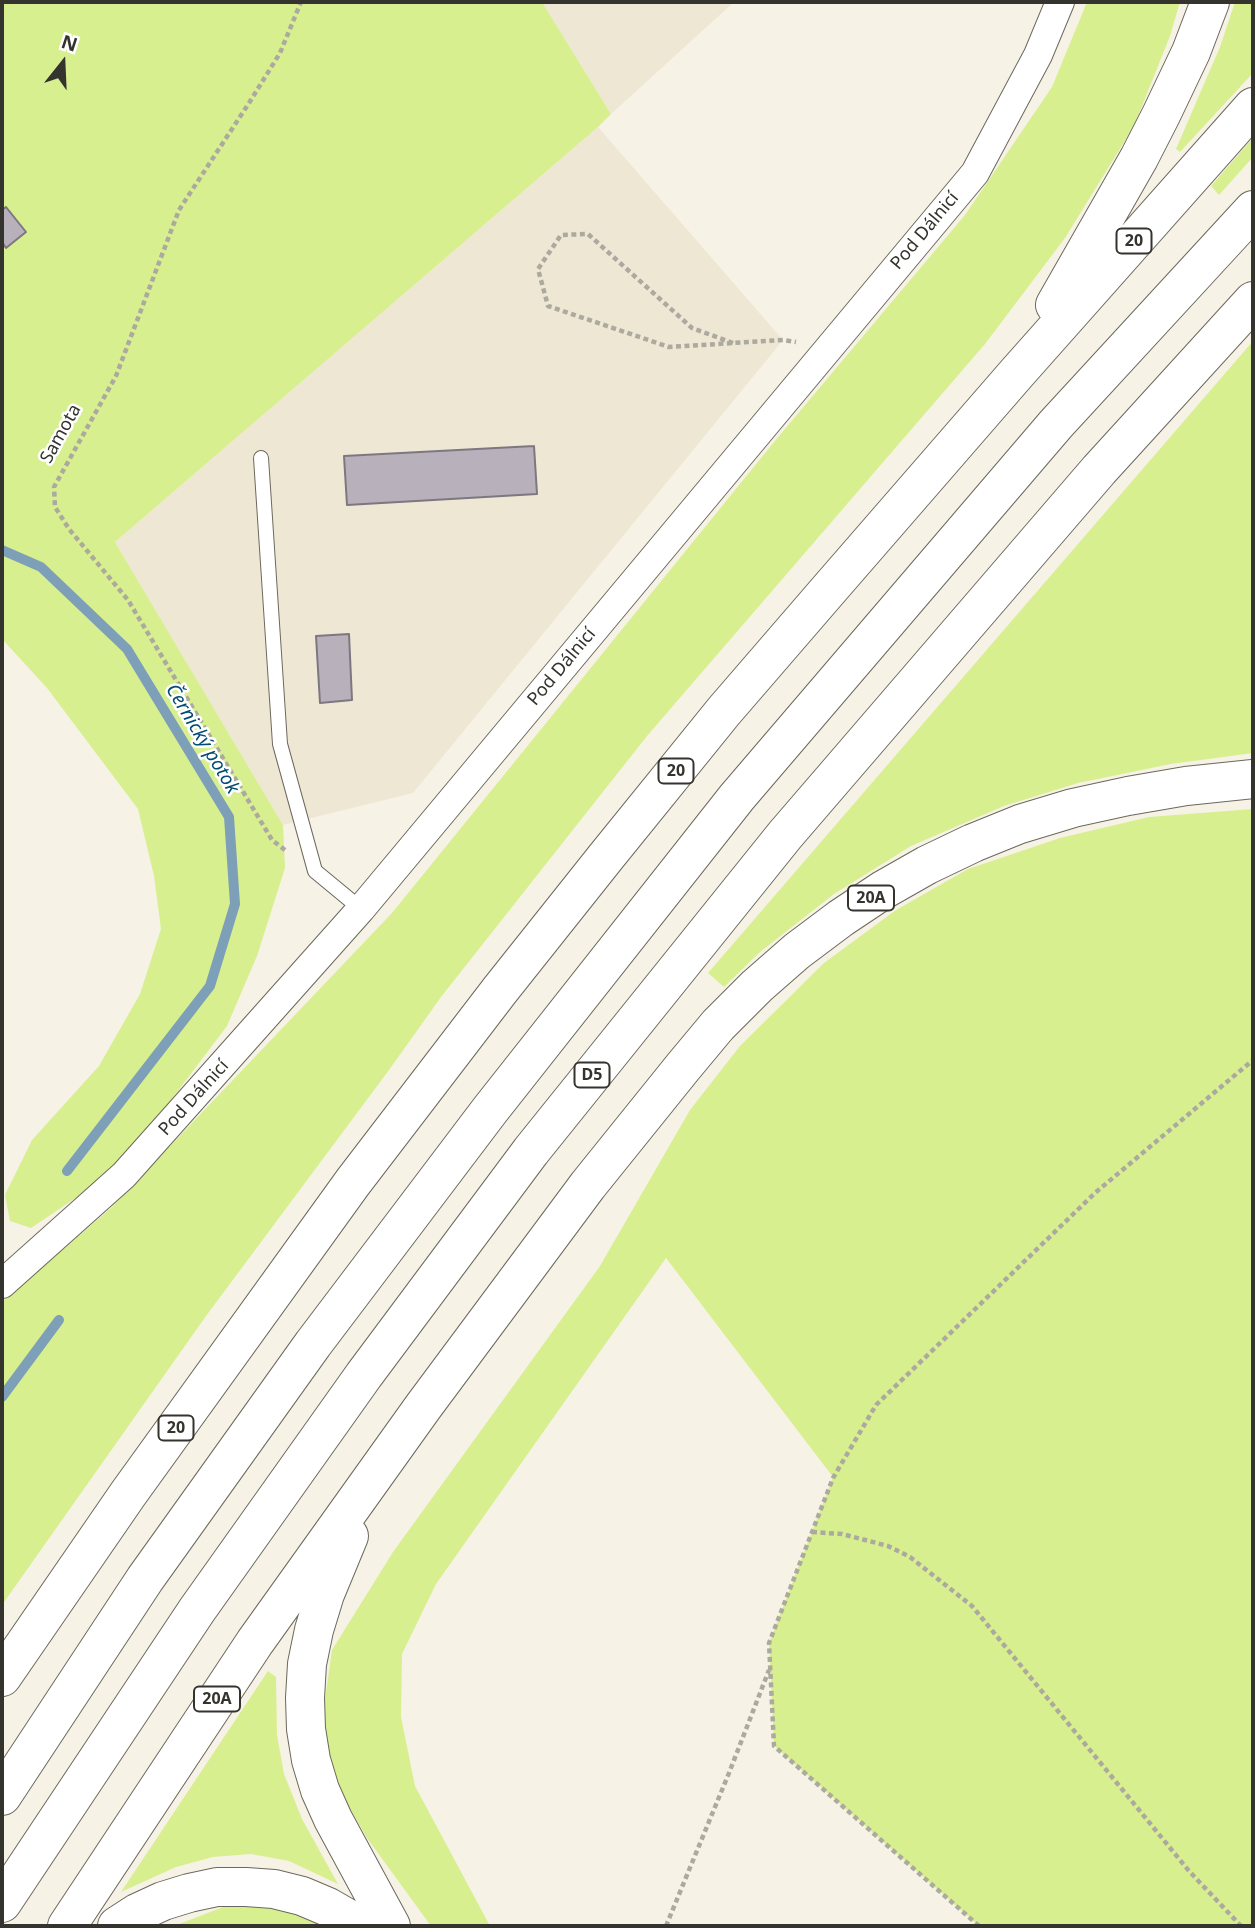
<!DOCTYPE html>
<meta charset="utf-8">
<style>
body{margin:0}
#map{position:relative;width:1255px;height:1928px;overflow:hidden;background:#f6f2e5;font-family:"Noto Sans",sans-serif}
canvas{display:block}
.frame{position:absolute;inset:0;border:4px solid #35332e;pointer-events:none}
.north{position:absolute;left:28px;top:28px;width:70px;height:70px;-webkit-text-stroke:5px #fff;paint-order:stroke;rotate:18deg;font-size:19px;font-weight:700;line-height:28px;text-align:center;color:#35332e}
.north::after{content:'';display:block;margin:auto;width:24px;height:32px;background:#35332e;clip-path:polygon(50% 0,100% 100%,50% 72%,0 100%)}
</style>
<div id="map">
<canvas width="1255" height="1928"></canvas>
<div class="frame"></div>
<div class="north">N</div>
</div>
<script>
const ctx = document.querySelector('canvas').getContext('2d');
ctx.lineJoin = 'round';
function paint(path, color) { ctx.fillStyle = color; ctx.fill(path, 'evenodd'); }
const poly = rows => new Path2D(rows.map(r => 'M' + r).join(''));
function stroke(path, color, width, dash) { ctx.strokeStyle = color; ctx.lineWidth = width; ctx.lineCap = dash ? 'butt' : 'round'; ctx.setLineDash(dash || []); ctx.stroke(path); }
function label(font, color, halo, rows, align = 'center') {
  ctx.font = font + ' "Noto Sans",sans-serif'; ctx.lineWidth = 5; ctx.setLineDash([]); ctx.textBaseline = 'middle'; ctx.strokeStyle = halo; ctx.fillStyle = color; for (const [text, x, y, turn = 0] of rows) {
    ctx.save(); ctx.translate(x, y); ctx.rotate((+turn || 0) * Math.PI / 180); ctx.textAlign = isNaN(turn) ? turn : align; if (halo) ctx.strokeText(text, 0, 0); ctx.fillText(text, 0, 0); ctx.restore();
  }
}
const built = poly([
 [542,2,734,2,611,114],
 [598,127,783,340,413,793,283,825,115,542]
]);
const green = poly([
 [2,2,542,2,611,114,598,127,115,542,283,825,285,868,257,956,227,1026,128,1157,86,1191,31,1228,10,1221,5,1195,32,1140,99,1066,140,994,161,929,154,876,138,809,47,688,2,639],
 [1087,2,1180,2,1170,36,1134,126,1065,238,985,344,647,736,441,997,389,1070,206,1316,2,1605,2,1302,111,1208,392,913,774,442,965,215,1052,87],
 [1235,2,1253,2,1253,73,1180,152,1176,149,1220,47],
 [1253,138,1253,157,1219,195,1211,186],
 [1253,341,1253,753,1171,764,1078,783,1004,806,911,846,834,894,760,952,724,987,708,973],
 [1253,809,1253,1926,979,1926,774,1746,769,1643,833,1477,666,1258,436,1584,402,1654,401,1717,415,1786,490,1926,431,1926,367,1838,330,1774,322,1720,332,1650,393,1552,600,1266,690,1110,740,1046,824,963,896,910,968,869,1060,838,1149,817],
 [268,1671,276,1677,277,1735,284,1774,302,1819,338,1884,289,1861,251,1854,213,1857,176,1867,121,1892],
 [231,1904,287,1905,322,1926,174,1926]
]);
const stream = poly([
 [2,550,41,567,127,649,229,817,235,904,210,986,67,1171],
 [2,1397,59,1320]
]);
const building = poly([
 [6,207,26,232,6,248,2,242,2,210,6,207],
 [534,446,537,494,347,505,344,456,534,446],
 [349,634,352,700,320,703,316,636,349,634]
]);
const path = poly([
 [733,343,692,328,588,234,561,235,538,269,548,306,669,347,733,343,783,340,796,342],
 [285,850,272,840,128,600,69,529,55,507,54,487,116,376,179,210,249,103,280,53,301,2],
 [812,1532,842,1534,888,1546,910,1557,972,1606,1189,1871,1241,1926],
 [666,1926,729,1773,769,1670],
 [979,1926,774,1746,769,1643,833,1478,876,1405,1095,1193,1253,1060]
]);
const lane = poly([
 [261,458,280,744,315,871,361,909]
]);
const street = poly([
 [2,1284,124,1175,361,909,975,173,1038,55,1060,2]
]);
const highway = poly([
 [1055,305,1139,158,1161,115,1191,52,1210,2],
 [349,1536,325,1594,314,1630,307,1664,305,1698,306,1729,311,1760,320,1790,333,1819,391,1926],
 [2,1677,128,1494,353,1182,500,990,605,858,724,711,825,594,1016,374,1253,107],
 [2,1796,145,1579,313,1344,490,1110,737,797,1056,424,1253,210],
 [2,1903,197,1610,364,1375,531,1151,785,835,1099,470,1253,301],
 [67,1926,255,1642,423,1407,588,1185,683,1067,718,1025,757,986,797,951,841,918,883,890,927,865,973,843,1020,824,1073,808,1128,796,1186,786,1253,779],
 [117,1926,137,1913,163,1901,189,1893,217,1887,246,1887,274,1889,302,1896,328,1907,361,1926]
]);
const shields = [
 [1134,241,35],
 [676,771,35],
 [871,898,46],
 [592,1075,35],
 [176,1428,35],
 [217,1699,46]
];
const shieldNames = [
 ["20",1134,241],
 ["20",676,771],
 ["20A",871,898],
 ["D5",592,1075],
 ["20",176,1428],
 ["20A",217,1699]
];
const streetNames = [
 ["Pod Dálnicí",925,231,-50],
 ["Samota",61,434,-61],
 ["Pod Dálnicí",562,667,-50],
 ["Pod Dálnicí",194,1098,-48]
];
const waterNames = [
 ["Černický potok",202,739,59]
];
paint(built, '#eee7d4');
paint(green, '#d8ef90');
stroke(stream, '#7d9fb8', 10);
paint(building, '#b8b1bc');
stroke(building, '#7d7781', 2);
stroke(lane, '#6c685d', 16);
stroke(street, '#6c685d', 30);
stroke(highway, '#6c685d', 40);
stroke(path, '#aca99f', 4.5, [5, 3.5]);
stroke(lane, '#fff', 14);
stroke(street, '#fff', 28);
stroke(highway, '#fff', 38);
for (const [x, y, w] of shields) { const box = new Path2D(); box.roundRect(x - w / 2, y - 12.5, w, 25, 5); ctx.fillStyle = '#fff'; ctx.fill(box); stroke(box, '#35332e', 2); }
label('bold 16px', '#35332e', null, shieldNames);
label('18px', '#35332e', '#fff', streetNames);
label('italic 19px', '#024b73', '#fff', waterNames);
</script>
